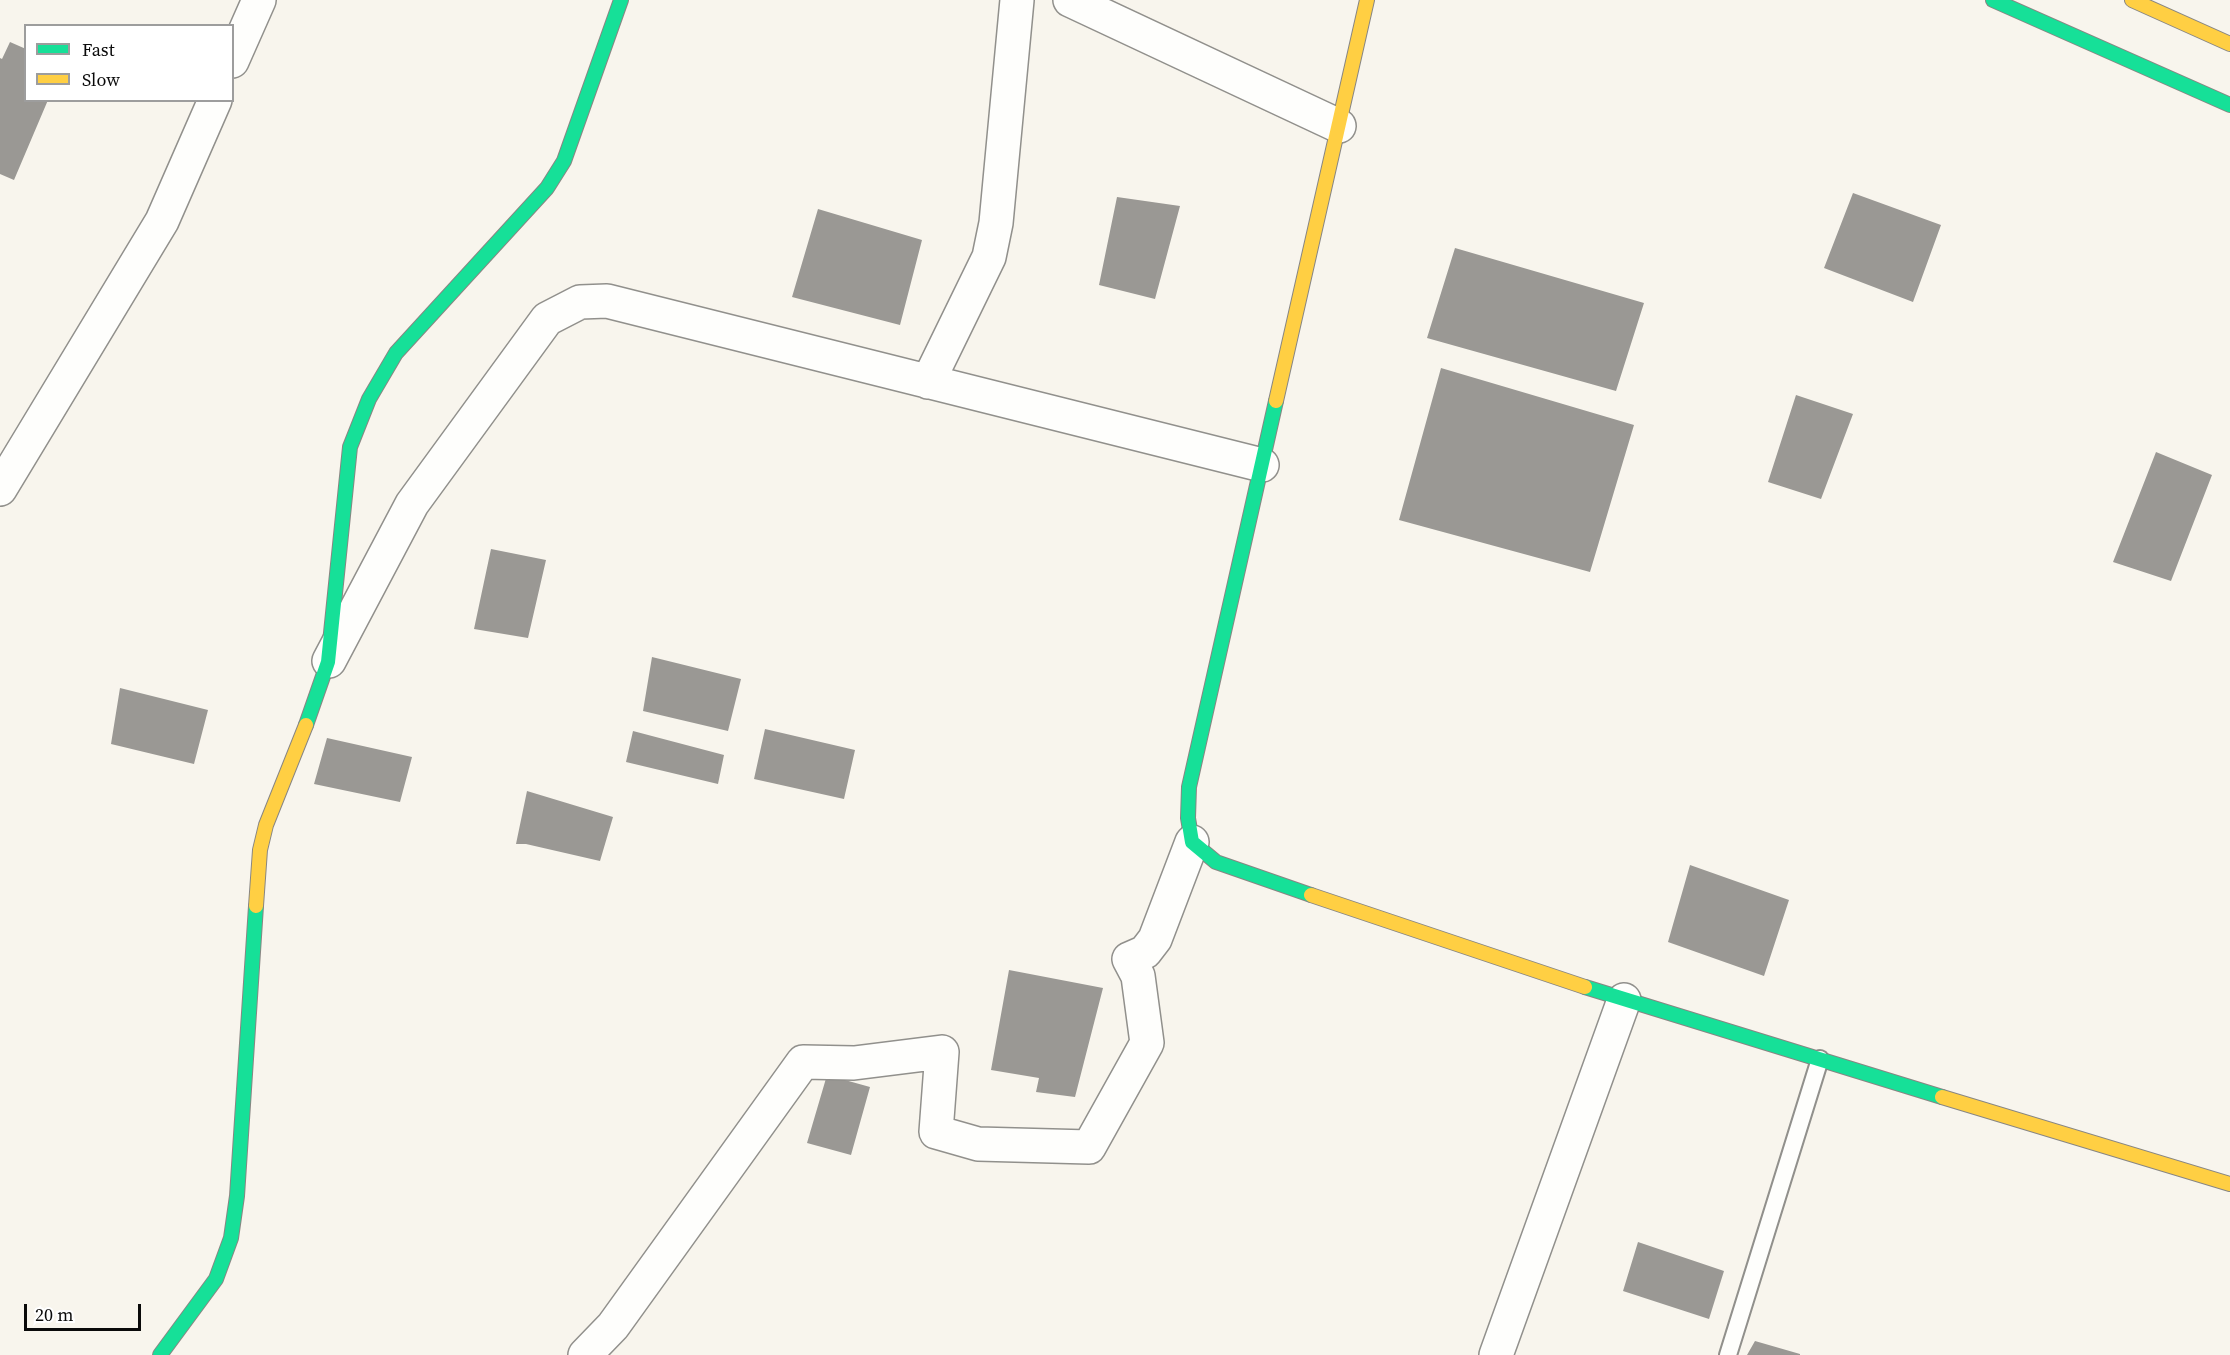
<!DOCTYPE html>
<style>
body{margin:0}
#map{position:relative;width:2230px;height:1355px;overflow:hidden;background:#f8f5ed;font-family:"Source Serif 4",serif}
canvas{display:block}
.legend{position:absolute;left:24px;top:24px;width:210px;height:78px;box-sizing:border-box;background:#fff;border:2px solid #9d9d9d;margin:0;padding:8px 10px;list-style:none;font-size:18px;color:#0a0a0a}
.legend li{display:flex;align-items:center;gap:12px;height:30px}
.legend b{width:30px;border:2px solid #9d9d9d}
.scale{position:absolute;left:24px;top:1304px;width:117px;height:27px;box-sizing:border-box;border:3px solid #0a0a0a;border-top:0;padding-left:8px;font-size:18px;line-height:21px;white-space:nowrap;color:#0a0a0a;-webkit-text-stroke:4px #fff;paint-order:stroke}
</style>
<div id="map">
<canvas width="2230" height="1355"></canvas>
<ul class="legend">
<li><b style="height:8px;background:#16e098"></b>Fast</li>
<li><b style="height:8px;background:#ffcf43"></b>Slow</li>
</ul>
<div class="scale">20 m</div>
</div>
<script>
const ctx = document.querySelector('canvas').getContext('2d');
ctx.lineJoin = 'round';
function paint(path, color) { ctx.fillStyle = color; ctx.fill(path, 'evenodd'); }
const poly = rows => new Path2D(rows.map(r => 'M' + r).join(''));
function stroke(path, color, width, dash) { ctx.strokeStyle = color; ctx.lineWidth = width; ctx.lineCap = dash ? 'butt' : 'round'; ctx.setLineDash(dash || []); ctx.stroke(path); }
const building = poly([
 [10,42,26,49,26,100,48,100,14,180,0,174,0,58,2,59],
 [1853,193,1941,225,1913,302,1824,268],
 [1117,197,1180,206,1155,299,1099,285],
 [818,209,922,240,900,325,792,297],
 [1455,248,1644,303,1616,391,1427,338],
 [1441,368,1634,425,1590,572,1399,520],
 [1796,395,1853,414,1821,499,1768,482],
 [2156,452,2212,475,2171,581,2113,562],
 [491,549,546,560,528,638,474,629],
 [652,657,741,679,728,731,643,711],
 [120,688,208,710,194,764,111,744],
 [765,729,855,750,844,799,754,779],
 [633,731,724,755,718,784,626,762],
 [327,738,412,757,400,802,314,784],
 [527,791,613,817,600,861,526,844,516,844],
 [1690,865,1789,900,1764,976,1668,942],
 [1009,970,1103,988,1075,1097,1036,1092,1039,1078,991,1070],
 [827,1075,870,1087,851,1155,807,1143],
 [1638,1242,1724,1271,1709,1319,1623,1291],
 [1755,1341,1800,1354,1800,1355,1747,1355]
]);
const lane = poly([
 [1728,1355,1820,1059]
]);
const street = poly([
 [1070,0,1339,126],
 [232,61,259,0],
 [928,382,989,257,996,223,1017,0],
 [0,489,162,221,215,100],
 [329,661,412,504,547,319,580,302,607,301,1262,465],
 [585,1355,613,1326,803,1062,854,1063,942,1052,936,1132,978,1144,1089,1147,1147,1043,1138,976,1129,959,1145,952,1155,939,1192,842],
 [1496,1355,1624,1000]
]);
const fast = poly([
 [1993,0,2230,105],
 [1276,401,1189,787,1188,818,1192,842,1216,862,1311,895],
 [306,725,328,662,350,447,369,399,396,353,547,188,564,161,621,0],
 [1585,987,1942,1097],
 [160,1355,216,1279,231,1238,237,1196,256,906]
]);
const slow = poly([
 [2132,0,2230,44],
 [1276,401,1367,0],
 [1311,895,1585,987],
 [256,906,260,850,266,825,306,725],
 [1942,1097,2230,1184]
]);
paint(building, '#9a9894');
stroke(lane, '#91908c', 20);
stroke(street, '#91908c', 36);
stroke(fast, '#888683', 16);
stroke(slow, '#888683', 16);
stroke(lane, '#fefefc', 16);
stroke(street, '#fefefc', 33);
stroke(fast, '#16e098', 14);
stroke(slow, '#ffcf43', 14);
</script>
